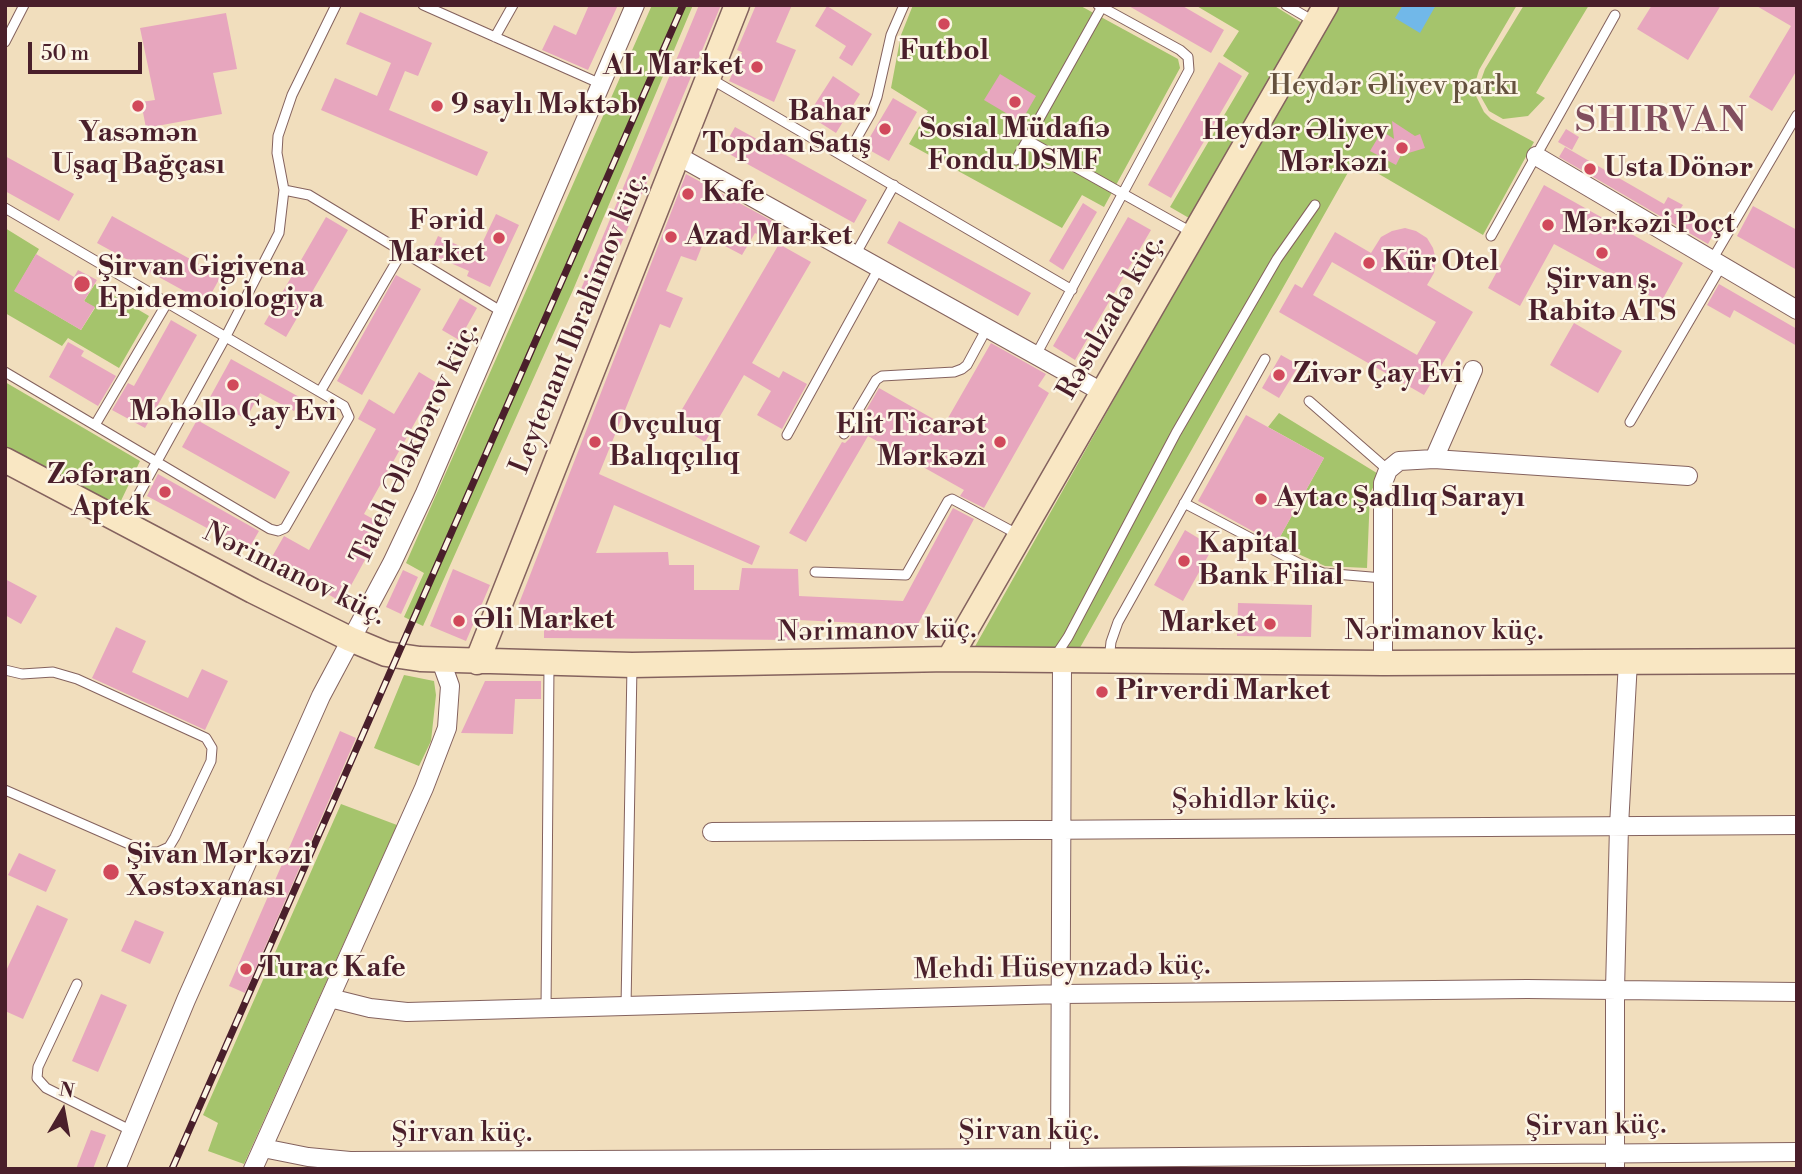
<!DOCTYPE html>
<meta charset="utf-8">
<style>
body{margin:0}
#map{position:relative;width:1802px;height:1174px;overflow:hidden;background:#f1debd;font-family:"Libre Bodoni",serif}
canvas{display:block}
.frame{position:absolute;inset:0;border:7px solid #4a1f2b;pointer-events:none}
.north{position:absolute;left:28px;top:1076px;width:70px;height:70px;-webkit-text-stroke:5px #fcf5e5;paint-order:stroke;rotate:10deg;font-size:19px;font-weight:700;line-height:28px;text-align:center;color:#4a1f2b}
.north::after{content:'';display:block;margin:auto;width:24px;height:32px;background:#4a1f2b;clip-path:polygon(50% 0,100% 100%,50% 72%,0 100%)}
.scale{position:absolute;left:28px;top:42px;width:114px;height:32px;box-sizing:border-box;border:4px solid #4a1f2b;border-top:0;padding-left:9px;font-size:21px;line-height:24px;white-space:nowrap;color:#4a1f2b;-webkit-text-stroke:5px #fcf5e5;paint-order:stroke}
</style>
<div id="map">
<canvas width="1802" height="1174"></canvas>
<div class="frame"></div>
<div class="north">N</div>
<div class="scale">50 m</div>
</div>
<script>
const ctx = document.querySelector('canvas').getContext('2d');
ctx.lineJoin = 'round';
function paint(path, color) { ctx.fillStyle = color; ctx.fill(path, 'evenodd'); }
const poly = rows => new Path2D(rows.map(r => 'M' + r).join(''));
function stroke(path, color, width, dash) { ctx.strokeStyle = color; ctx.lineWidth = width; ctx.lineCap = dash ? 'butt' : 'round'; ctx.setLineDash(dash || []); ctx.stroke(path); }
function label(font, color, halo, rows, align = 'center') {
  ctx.font = font + ' "Libre Bodoni",serif'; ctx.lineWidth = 5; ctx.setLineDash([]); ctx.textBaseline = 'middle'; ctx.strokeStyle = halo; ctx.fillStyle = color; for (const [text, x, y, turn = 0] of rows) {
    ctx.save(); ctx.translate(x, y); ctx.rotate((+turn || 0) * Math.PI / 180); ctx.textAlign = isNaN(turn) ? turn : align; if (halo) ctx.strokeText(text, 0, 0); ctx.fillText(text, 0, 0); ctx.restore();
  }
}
const green = poly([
 [652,5,693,5,573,290,423,626,404,617,424,573,406,563],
 [913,5,1079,5,1178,59,1180,68,1104,207,1082,195,1062,228,909,144,928,111,891,88,901,35],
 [1195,5,1273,5,1302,23,1189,218,1170,207,1249,73,1223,56,1239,31],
 [1336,5,1517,5,1479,70,1476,80,1476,96,1484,112,1491,119,1534,142,1483,235,1355,160,1077,653,973,650],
 [1524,5,1589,5,1536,93,1545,98,1528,116,1503,119,1489,111,1481,97,1480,83,1485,69],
 [5,228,39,249,15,291,81,330,95,308,84,301,95,284,149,316,119,368,68,338,62,346,5,313],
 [5,382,140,461,118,507,5,449],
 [1279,413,1380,475,1370,493,1367,568,1325,566,1276,544,1324,458,1268,427],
 [404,675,434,681,436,695,431,741,419,766,374,748],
 [341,804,397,825,244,1164,208,1151,218,1123,203,1115]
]);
const water = poly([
 [1403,5,1436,5,1420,33,1395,18]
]);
const building = poly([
 [589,5,618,5,588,70,542,50,554,25,576,35],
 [699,5,721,5,599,297,581,289],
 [756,5,792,5,776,42,796,50,774,102,729,81,742,52,737,50],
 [1127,5,1181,5,1224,30,1211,53],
 [1652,5,1721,5,1688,60,1637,29],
 [1755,5,1797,5,1797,70,1772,111,1749,97,1791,26],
 [827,6,872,34,852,66,839,58,846,46,815,26],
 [360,12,432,43,418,76,405,71,389,110,488,152,477,176,321,110,335,78,377,96,391,63,346,44],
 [226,13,237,69,213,73,222,114,146,128,141,102,155,100,140,28],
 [1219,62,1242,76,1171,198,1148,185],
 [1000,74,1036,96,1021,122,984,100],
 [833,76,860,94,836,133,808,115],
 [893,98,917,112,889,161,864,147],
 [1392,121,1415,136,1420,134,1425,148,1402,155,1402,153,1396,165,1370,151,1382,131,1394,139],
 [735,127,867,200,854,223,722,150],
 [1566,129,1579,137,1572,150,1558,142],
 [1565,147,1664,204,1668,197,1683,205,1679,211,1715,231,1708,244,1559,157],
 [5,156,74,194,59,221,5,191],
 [686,174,776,223,767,239,755,233,742,255,706,236,696,261,681,256,666,291,683,298,670,328,660,324,599,474,760,546,752,565,614,505,596,553,668,552,669,565,694,565,694,590,739,590,742,568,798,569,799,596,903,601,953,508,974,519,917,626,799,620,799,640,544,638,544,614,518,606],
 [1544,185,1683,263,1661,302,1554,244,1520,306,1488,288],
 [1083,203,1097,212,1063,270,1049,261],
 [1753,206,1797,230,1797,270,1737,236],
 [496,214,519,225,490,287,467,276,469,271,430,254,438,236,477,254],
 [112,216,221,276,206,303,97,243],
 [326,217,348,230,286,337,264,324],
 [1128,217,1151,230,1075,360,1053,346],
 [899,221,1031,293,1018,316,887,243],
 [1405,228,1416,231,1427,238,1433,248,1436,260,1434,273,1427,285,1473,312,1424,395,1279,312,1295,284,1302,288,1335,232,1371,253,1381,237,1392,231],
 [1332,262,1436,322,1417,355,1313,295],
 [779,244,811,262,752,363,779,378,783,371,807,384,782,429,757,415,771,391,744,375,705,442,674,423],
 [36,254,74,277,78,270,97,280,84,301,95,307,81,330,14,291],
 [396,275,421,289,362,395,337,381],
 [1719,284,1797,329,1797,346,1734,310,1730,318,1707,305],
 [460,298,477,308,459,340,442,330],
 [171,320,197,335,145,428,112,410,128,383,134,386],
 [1574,323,1622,351,1598,393,1550,365],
 [68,342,84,351,81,356,116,376,98,406,49,377],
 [991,343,1046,374,1038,386,1049,393,984,508,960,496,964,490,868,436,806,542,789,533,842,442,845,443,850,438,879,388,944,425],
 [1281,355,1299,365,1279,398,1262,388],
 [231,359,301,398,294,411,260,393,246,419,209,399],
 [419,372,437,383,364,514,384,525,342,602,269,562,284,536,309,550,376,429,358,419,369,399,394,414],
 [1246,415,1324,458,1276,544,1198,501],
 [197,420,290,472,275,499,182,447],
 [158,474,259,531,248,550,147,496],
 [1185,530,1213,547,1183,601,1154,585],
 [453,569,490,585,466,641,430,626],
 [403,570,418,577,401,614,386,607],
 [5,579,37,596,21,624,5,615],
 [1238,603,1312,605,1311,637,1237,636],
 [116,627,146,641,132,672,188,698,202,669,228,681,205,730,92,678],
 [485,681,541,681,541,699,515,699,513,734,461,733],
 [340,731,356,738,245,993,229,986],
 [19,853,56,870,46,892,8,875],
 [37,905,68,919,23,1019,5,1011,5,973],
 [135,920,164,932,150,964,121,951],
 [101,994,127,1005,98,1072,72,1061],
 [91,1130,106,1135,93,1169,76,1169]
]);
const lane = poly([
 [423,5,601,84],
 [1286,5,1315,22],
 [495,37,513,5],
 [5,42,24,5],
 [711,79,1072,290],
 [1027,140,1193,233],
 [846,157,871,113,877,97,891,35,904,5],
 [1016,160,1103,5],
 [284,190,309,195,504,313],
 [5,208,344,406,349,417,285,528,278,531,270,529,5,372],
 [1491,236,1615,15],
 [855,255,894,185],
 [1712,260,1797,115],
 [1036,355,1189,70,1188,57,1180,50,1098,5],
 [320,392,402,252],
 [1309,401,1388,470],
 [1630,422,1722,265],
 [95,425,167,303],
 [844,434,876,380,882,376,954,372,962,369,967,365,987,328],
 [787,435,879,268],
 [1184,503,1302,565,1323,573,1383,578],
 [124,521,225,338,279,233,284,190,277,153,278,136,292,95,336,5],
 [815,572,906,575,948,501,952,499,1019,535],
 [1056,655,1068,637,1176,433,1277,259,1315,205],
 [1109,660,1111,642,1118,622,1265,359],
 [5,670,22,674,53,672,77,679,206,738,212,748,211,761,175,837,169,847,158,852,147,852,5,790],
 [77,984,38,1067,37,1078,46,1088,132,1131],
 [626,1007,632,666],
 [546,1009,549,666]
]);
const street = poly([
 [678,156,1102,392],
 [1536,156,1797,310],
 [1434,459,1473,370],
 [1383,663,1383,483,1388,470,1399,461,1434,459,1688,476],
 [712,832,1797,825],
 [330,998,370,1008,407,1012,1062,994,1527,989,1797,992],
 [263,1148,308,1157,350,1161,1060,1158,1797,1152],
 [116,1169,186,1000,321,696,392,563,425,493,635,5],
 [253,1169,424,788,447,728,450,686,441,661],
 [1060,1169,1062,662],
 [1615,1169,1615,990,1619,826,1628,661]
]);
const secondary = poly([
 [5,460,253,591,350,639,386,654,420,659,632,665,949,659,1383,663,1797,661],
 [949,659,1326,5],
 [477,662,737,5]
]);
const rail = poly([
 [172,1169,683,5]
]);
const markers = [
 [944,24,7,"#d1495b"],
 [757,67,7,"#d1495b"],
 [1015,102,7,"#d1495b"],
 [138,106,7,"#d1495b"],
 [437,106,7,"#d1495b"],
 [885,129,7,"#d1495b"],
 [1402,148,7,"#d1495b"],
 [1590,169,7,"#d1495b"],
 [688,194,7,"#d1495b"],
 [1548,225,7,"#d1495b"],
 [671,237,7,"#d1495b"],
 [499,238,7,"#d1495b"],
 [1602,253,7,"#d1495b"],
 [1369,263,7,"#d1495b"],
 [82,284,9,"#d1495b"],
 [1279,375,7,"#d1495b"],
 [233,385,7,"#d1495b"],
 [595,442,7,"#d1495b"],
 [1000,442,7,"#d1495b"],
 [165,492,7,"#d1495b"],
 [1261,499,7,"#d1495b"],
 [1184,561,7,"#d1495b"],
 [459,621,7,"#d1495b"],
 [1270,624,7,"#d1495b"],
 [1102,692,7,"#d1495b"],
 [111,872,9,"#d1495b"],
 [246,969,7,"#d1495b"]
];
const poiNames = [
 ["Futbol",944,52,"center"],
 ["AL Market",743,67,"right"],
 ["9 saylı Məktəb",451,106],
 ["Bahar",871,113,"right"],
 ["Topdan Satış",871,145,"right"],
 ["Sosial Müdafiə",1015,130,"center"],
 ["Fondu DSMF",1015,162,"center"],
 ["Heydər Əliyev",1388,132,"right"],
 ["Mərkəzi",1388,164,"right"],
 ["Yasəmən",138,134,"center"],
 ["Uşaq Bağçası",138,166,"center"],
 ["Usta Dönər",1604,169],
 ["Kafe",702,194],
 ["Fərid",485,222,"right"],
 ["Market",485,254,"right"],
 ["Mərkəzi Poçt",1562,225],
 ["Azad Market",685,237],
 ["Kür Otel",1383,263],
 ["Şirvan Gigiyena",98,268],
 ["Epidemoiologiya",98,300],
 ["Şirvan ş.",1602,281,"center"],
 ["Rabitə ATS",1602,313,"center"],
 ["Zivər Çay Evi",1293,375],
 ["Məhəllə Çay Evi",233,413,"center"],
 ["Ovçuluq",609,426],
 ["Balıqçılıq",609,458],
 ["Elit Ticarət",986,426,"right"],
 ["Mərkəzi",986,458,"right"],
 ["Zəfəran",151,476,"right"],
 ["Aptek",151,508,"right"],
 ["Aytac Şadlıq Sarayı",1275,499],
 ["Kapital",1198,545],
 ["Bank Filial",1198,577],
 ["Əli Market",473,621],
 ["Market",1256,624,"right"],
 ["Pirverdi Market",1116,692],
 ["Şivan Mərkəzi",127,856],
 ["Xəstəxanası",127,888],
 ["Turac Kafe",260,969]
];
const parkNames = [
 ["Heydər Əliyev parkı",1394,87]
];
const streetNames = [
 ["Rəsulzadə küç.",1112,317,-60],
 ["Leytenant Ibrahimov küç.",580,323,-68],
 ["Taleh Ələkbərov küç.",416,444,-65],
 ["Nərimanov küç.",294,575,26],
 ["Nərimanov küç.",877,632,-1],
 ["Nərimanov küç.",1444,632],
 ["Şəhidlər küç.",1254,801],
 ["Mehdi Hüseynzadə küç.",1062,969,-1],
 ["Şirvan küç.",1596,1127,-1],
 ["Şirvan küç.",1029,1132],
 ["Şirvan küç.",462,1134]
];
const districtNames = [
 ["SHIRVAN",1662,123]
];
paint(green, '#a5c46c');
paint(water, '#71b8e9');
paint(building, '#e7a6be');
stroke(lane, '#84625e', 11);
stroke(street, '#84625e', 20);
stroke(secondary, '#84625e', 27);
stroke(lane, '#fff', 9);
stroke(street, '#fff', 18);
stroke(secondary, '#f9e7c3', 24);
stroke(rail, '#4a1f2b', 7);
stroke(rail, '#fcf5e5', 4.5, [13]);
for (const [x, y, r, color] of markers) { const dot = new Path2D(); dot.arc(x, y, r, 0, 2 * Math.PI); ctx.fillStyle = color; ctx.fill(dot); stroke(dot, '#fcf5e5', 2.5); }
label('bold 28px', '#4a1f2b', '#fcf5e5', poiNames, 'left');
label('28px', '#65513e', '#fcf5e5', parkNames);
label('28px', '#4a1f2b', '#fcf5e5', streetNames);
ctx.letterSpacing = '2px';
label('bold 35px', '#814e5e', '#fcf5e5', districtNames);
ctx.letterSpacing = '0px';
</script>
